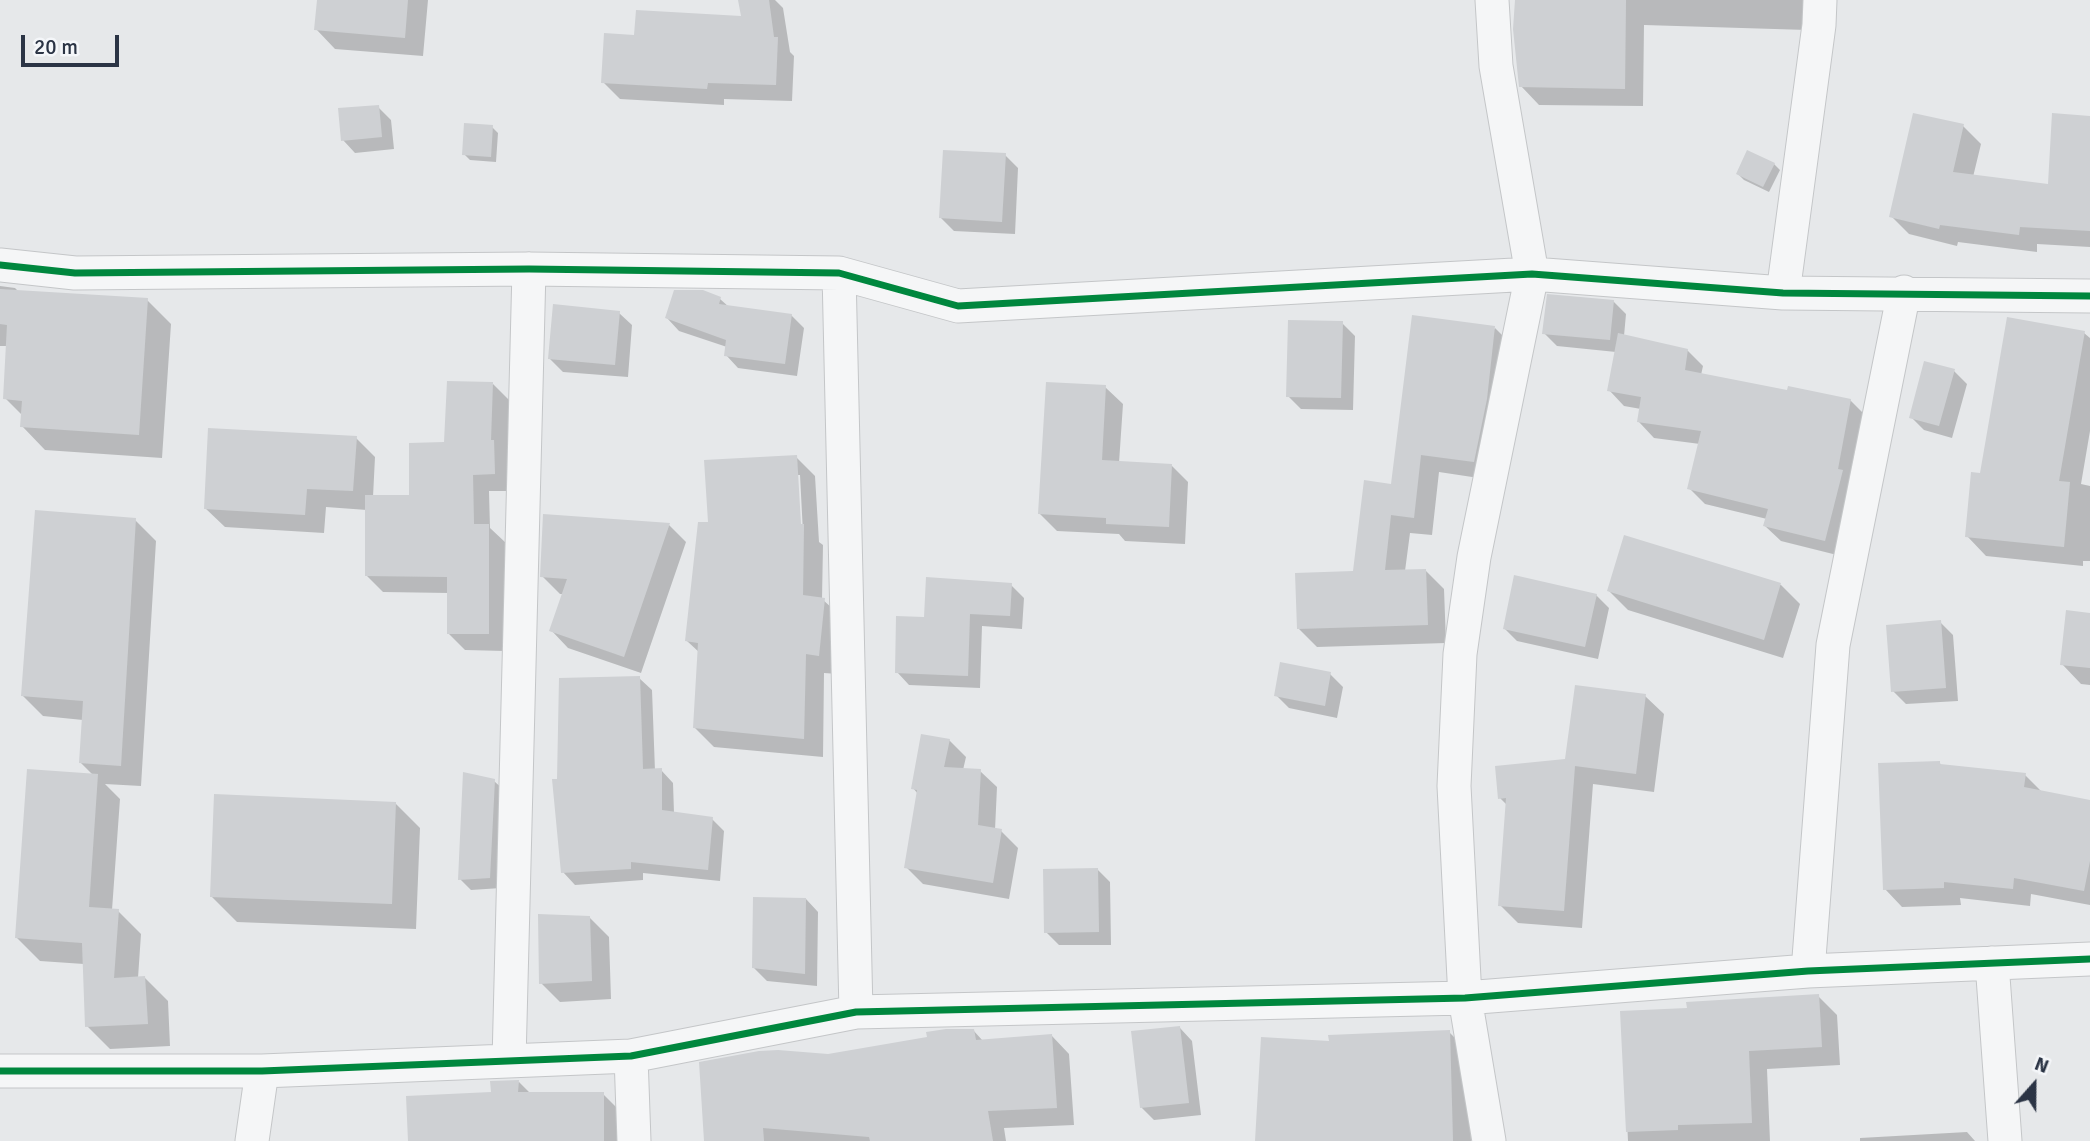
<!DOCTYPE html>
<style>
body{margin:0}
#map{position:relative;width:2090px;height:1141px;overflow:hidden;background:#e6e8ea;font-family:Signika,sans-serif}
canvas{display:block}
.north{position:absolute;left:1999px;top:1050px;width:70px;height:70px;-webkit-text-stroke:5px #f4f6f9;paint-order:stroke;rotate:21deg;font-size:19px;font-weight:700;line-height:28px;text-align:center;color:#2b3445}
.north::after{content:'';display:block;margin:auto;width:24px;height:32px;background:#2b3445;clip-path:polygon(50% 0,100% 100%,50% 72%,0 100%)}
.scale{position:absolute;left:21px;top:35px;width:98px;height:32px;box-sizing:border-box;border:4px solid #2b3445;border-top:0;padding-left:9px;font-size:21px;line-height:24px;white-space:nowrap;color:#2b3445;-webkit-text-stroke:5px #f4f6f9;paint-order:stroke}
</style>
<div id="map">
<canvas width="2090" height="1141"></canvas>
<div class="north">N</div>
<div class="scale">20 m</div>
</div>
<script>
const ctx = document.querySelector('canvas').getContext('2d');
ctx.lineJoin = 'round';
function paint(path, color) { ctx.fillStyle = color; ctx.fill(path, 'evenodd'); }
const poly = rows => new Path2D(rows.map(r => 'M' + r).join(''));
function stroke(path, color, width, dash) { ctx.strokeStyle = color; ctx.lineWidth = width; ctx.lineCap = dash ? 'butt' : 'round'; ctx.setLineDash(dash || []); ctx.stroke(path); }
const shadow = poly([
 [319,0,428,0,423,56,335,49,316,29],
 [740,0,775,0,783,8,790,52,794,56,792,101,724,99,724,105,620,99,603,82,636,37,743,18],
 [1516,0,1807,0,1807,30,1644,25,1643,106,1539,105,1521,86],
 [378,107,391,120,394,149,355,153,343,140],
 [2090,119,2090,247,2037,244,2037,252,1958,242,1957,246,1909,234,1891,216,1963,126,1981,144,1973,177,2050,186],
 [492,127,498,133,496,162,470,160,464,154],
 [1005,155,1018,168,1015,234,954,231,941,218],
 [1774,164,1780,170,1769,192,1744,180,1738,174],
 [0,286,15,288,19,292,147,300,171,324,162,458,45,450,22,426,23,416,5,398,8,346,0,346],
 [720,299,729,307,791,315,804,328,797,376,738,368,726,355,727,347,679,331,667,318],
 [1613,301,1626,314,1624,336,1687,350,1703,366,1701,375,1789,392,1850,400,1866,416,1841,556,1781,541,1765,526,1767,519,1705,504,1689,488,1700,444,1654,438,1639,422,1641,409,1624,406,1609,390,1616,352,1557,346,1544,333],
 [619,313,632,325,628,377,563,372,550,359],
 [1342,323,1355,336,1353,410,1301,409,1288,396],
 [1495,328,1513,346,1492,480,1439,472,1432,535,1410,533,1405,571,1425,570,1444,589,1446,643,1317,647,1299,629,1354,573,1392,486],
 [2084,333,2090,338,2090,431,2081,484,2090,486,2090,561,2083,561,2083,566,1986,556,1967,536,1981,475],
 [1954,371,1967,384,1952,438,1924,430,1911,417],
 [493,384,510,401,511,491,489,491,490,528,506,543,505,651,465,650,448,633,449,593,383,592,366,575,367,510,326,507,324,533,225,527,205,508,356,438,375,457,373,497,411,497,446,444],
 [1105,387,1123,404,1119,463,1171,465,1188,482,1185,544,1125,541,1119,534,1057,531,1040,514],
 [796,457,815,476,819,542,823,545,822,599,843,618,838,674,824,673,823,757,714,747,695,728,700,653,687,641,710,524],
 [796,475,800,475,803,533,800,533],
 [135,520,156,541,141,786,105,784,120,799,112,910,118,911,141,934,138,978,145,978,168,1001,170,1046,110,1049,87,1026,84,964,40,961,17,938,94,776,80,762,83,720,43,716,22,695],
 [669,525,686,542,641,673,568,648,551,630,564,594,560,594,542,576],
 [1625,537,1781,585,1800,604,1783,658,1628,610,1609,591],
 [1011,585,1024,598,1022,629,982,626,980,688,909,685,897,672,926,619],
 [1596,595,1609,608,1598,659,1517,641,1504,628],
 [2090,615,2090,685,2081,684,2062,664],
 [1940,622,1953,635,1958,701,1906,704,1893,691],
 [1330,674,1343,687,1337,718,1289,708,1276,695],
 [639,678,652,690,655,771,661,770,673,783,674,813,712,819,724,831,720,881,643,873,643,880,575,885,563,872,559,781],
 [1645,696,1664,714,1654,792,1593,784,1582,928,1518,923,1500,905,1507,805,1500,798,1567,760],
 [949,740,966,757,963,770,980,771,997,787,995,830,1001,831,1018,848,1009,899,923,884,906,867,918,794,913,788],
 [1939,762,1942,766,2025,775,2042,792,2090,801,2090,905,2031,894,2030,906,1960,898,1961,905,1902,907,1885,889],
 [494,781,506,792,501,888,471,890,460,879],
 [395,803,420,828,416,929,237,922,212,897],
 [1097,869,1110,882,1111,945,1059,945,1046,932],
 [806,899,818,912,817,986,767,981,754,968],
 [590,918,609,937,611,999,560,1002,541,983],
 [1818,996,1837,1015,1840,1065,1767,1069,1770,1141,1628,1141,1622,1013,1688,1010],
 [1180,1028,1192,1041,1201,1115,1154,1120,1141,1107],
 [973,1030,983,1041,1052,1036,1069,1054,1074,1125,1004,1128,1006,1141,706,1141,828,1056],
 [1449,1032,1468,1051,1471,1141,1257,1141,1331,1043],
 [519,1082,531,1094,603,1094,621,1112,622,1141,410,1141,493,1093],
 [1967,1132,1975,1141,1860,1141,1860,1138]
]);
const building = poly([
 [317,0,408,0,405,38,314,30],
 [738,0,769,0,774,37,778,37,776,85,708,83,707,89,601,83,604,33,634,35,636,10,741,16],
 [1515,0,1626,0,1625,89,1519,87,1513,29],
 [379,105,382,137,341,141,338,108],
 [1913,113,1964,124,1953,172,2048,184,2052,113,2090,116,2090,231,2020,227,2019,235,1940,225,1939,229,1889,217],
 [464,123,493,125,491,157,462,155],
 [943,150,1006,153,1002,222,939,218],
 [1747,150,1775,163,1763,187,1736,174],
 [0,289,148,298,139,435,20,427,22,401,3,399,7,325,0,324],
 [674,290,703,290,721,297,719,304,792,314,785,364,724,356,726,340,665,318],
 [1547,294,1614,300,1610,340,1542,334],
 [553,304,620,311,615,365,548,359],
 [1412,315,1495,326,1487,399,1474,462,1421,455,1414,518,1391,515,1385,570,1426,569,1428,625,1297,629,1295,573,1353,571,1364,480,1391,484],
 [2007,317,2085,331,2059,481,2070,482,2064,547,1965,537,1971,472,1980,473],
 [1288,320,1343,321,1341,398,1286,397],
 [1618,333,1688,349,1685,370,1787,390,1788,386,1851,399,1838,469,1843,470,1825,541,1763,526,1768,509,1687,489,1701,431,1637,422,1641,397,1607,391],
 [1924,361,1955,369,1939,426,1909,418],
 [447,381,493,382,491,440,494,440,495,474,473,475,474,524,489,524,489,634,447,634,447,577,365,576,365,495,409,495,409,443,444,442],
 [1046,382,1106,385,1102,460,1172,464,1169,527,1106,524,1106,518,1038,514],
 [208,428,357,436,353,491,307,489,305,515,204,509],
 [797,455,801,524,804,524,803,595,825,598,819,656,806,654,804,739,693,728,698,643,685,641,698,522,708,522,704,460],
 [35,510,136,518,121,766,79,763,83,701,21,696],
 [543,514,670,523,624,657,549,631,567,579,540,577],
 [1624,535,1781,583,1764,640,1607,591],
 [1514,575,1597,594,1585,647,1503,629],
 [926,577,1012,583,1010,616,970,614,968,676,895,673,896,616,924,617],
 [2066,610,2090,613,2090,668,2060,665],
 [1941,620,1946,688,1891,692,1886,625],
 [1280,662,1331,672,1325,706,1274,696],
 [640,676,643,769,662,768,662,810,713,817,708,870,631,862,631,869,561,873,552,779,557,779,559,678],
 [1575,685,1646,694,1636,774,1575,766,1564,911,1498,906,1506,798,1498,799,1495,766,1565,759],
 [921,734,950,739,944,767,981,769,978,825,1002,829,993,883,904,868,917,790,911,789],
 [1940,761,1940,764,2026,773,2024,787,2090,800,2090,861,2084,891,2014,878,2013,889,1944,882,1944,888,1883,890,1878,763],
 [27,769,98,774,89,907,119,909,114,978,145,976,148,1024,85,1027,82,943,15,938],
 [463,772,495,779,490,878,458,880],
 [214,794,396,802,392,904,210,897],
 [1098,868,1099,932,1044,933,1043,869],
 [753,897,806,898,805,974,752,968],
 [538,914,590,916,592,981,539,984],
 [1819,994,1822,1047,1749,1051,1752,1123,1678,1125,1678,1130,1626,1132,1620,1011,1687,1008,1686,1002],
 [1180,1026,1189,1103,1140,1108,1131,1031],
 [946,1029,974,1029,976,1040,1052,1034,1057,1108,988,1111,993,1141,870,1141,869,1137,763,1128,764,1141,704,1141,699,1062,759,1051,778,1050,828,1054,927,1037,926,1032],
 [1450,1030,1453,1141,1255,1141,1261,1037,1329,1041,1328,1035],
 [519,1080,518,1092,604,1092,604,1141,408,1141,406,1096,491,1092,490,1081]
]);
const street = poly([
 [0,265,75,273,529,269,839,273,958,306,1532,274,1783,293,2090,296],
 [839,273,856,1012],
 [1783,293,1819,25,1820,0],
 [1992,963,2005,1141],
 [1808,971,1833,645,1904,292],
 [631,1056,634,1141],
 [509,1061,529,269],
 [0,1071,262,1071,631,1056,856,1012,1465,998,1808,971,2090,959],
 [252,1141,262,1071],
 [1489,1141,1465,998,1454,786,1460,654,1474,557,1532,274,1496,66,1492,0]
]);
const cycleway = poly([
 [0,265,75,273,529,269,839,273,958,306,1532,274,1783,293,2090,296],
 [0,1071,262,1071,631,1056,856,1012,1465,998,1808,971,2090,959]
]);
paint(shadow, '#0003');
paint(building, '#ced0d3');
stroke(street, '#c4c6c8', 35);
stroke(street, '#f5f6f7', 33);
stroke(cycleway, '#00873e', 7);
</script>
